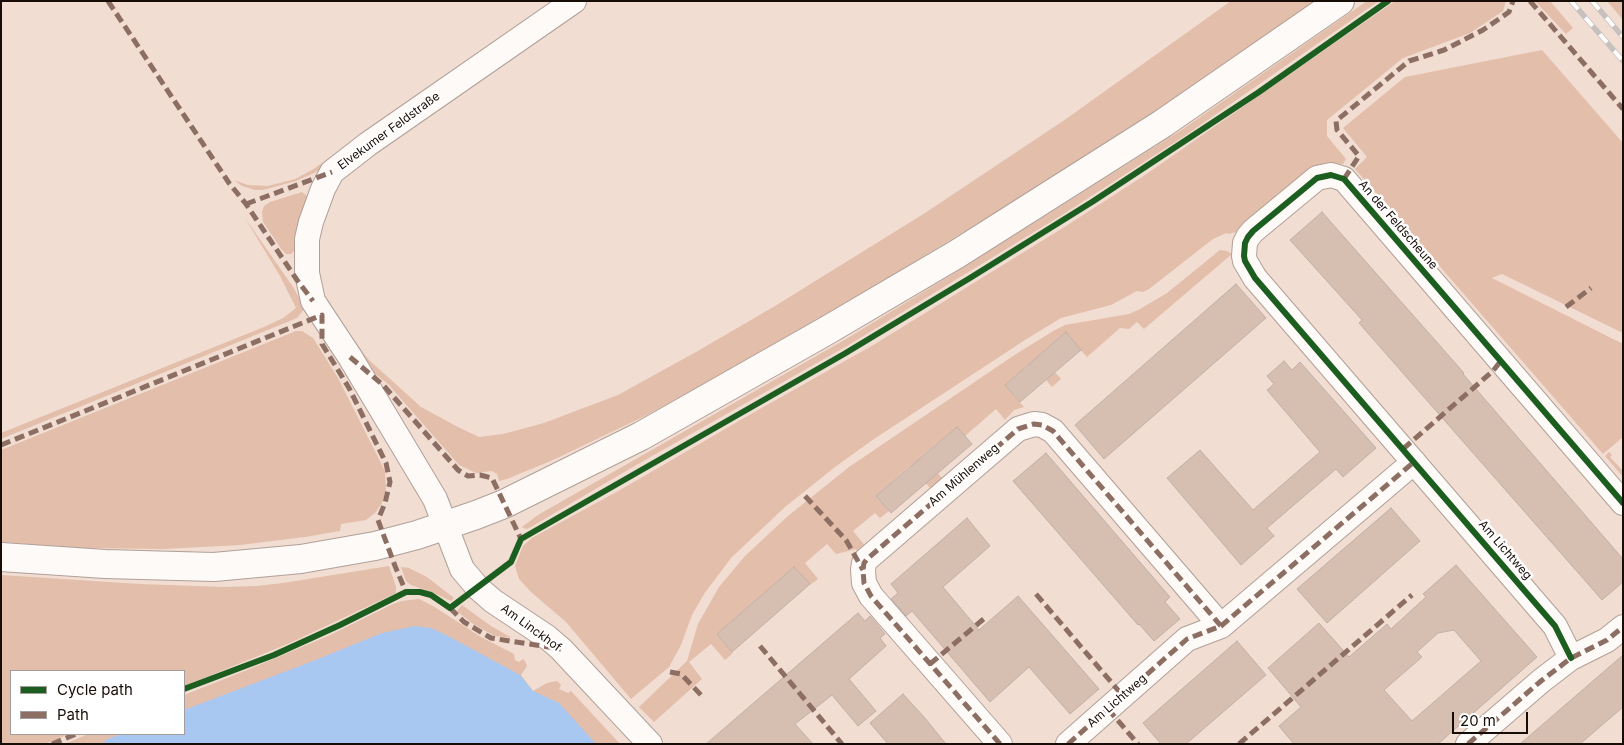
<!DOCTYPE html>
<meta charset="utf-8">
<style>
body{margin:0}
#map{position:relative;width:1624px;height:745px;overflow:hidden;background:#f1ddd2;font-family:Inter,sans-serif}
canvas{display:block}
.frame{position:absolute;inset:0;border:2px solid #180c06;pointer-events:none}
.legend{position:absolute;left:10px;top:670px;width:175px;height:65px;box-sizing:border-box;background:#fff;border:1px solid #a39e9b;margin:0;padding:6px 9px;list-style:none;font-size:15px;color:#180c06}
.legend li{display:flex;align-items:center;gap:10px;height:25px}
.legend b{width:25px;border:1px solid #a39e9b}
.scale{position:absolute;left:1452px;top:712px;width:76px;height:22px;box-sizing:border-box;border:2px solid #180c06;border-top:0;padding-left:6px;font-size:15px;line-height:18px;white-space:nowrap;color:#180c06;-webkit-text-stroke:4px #fff;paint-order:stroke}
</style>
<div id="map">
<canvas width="1624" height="745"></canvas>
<div class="frame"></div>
<ul class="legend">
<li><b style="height:6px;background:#1b5e20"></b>Cycle path</li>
<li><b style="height:6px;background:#8d6e63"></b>Path</li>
</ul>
<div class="scale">20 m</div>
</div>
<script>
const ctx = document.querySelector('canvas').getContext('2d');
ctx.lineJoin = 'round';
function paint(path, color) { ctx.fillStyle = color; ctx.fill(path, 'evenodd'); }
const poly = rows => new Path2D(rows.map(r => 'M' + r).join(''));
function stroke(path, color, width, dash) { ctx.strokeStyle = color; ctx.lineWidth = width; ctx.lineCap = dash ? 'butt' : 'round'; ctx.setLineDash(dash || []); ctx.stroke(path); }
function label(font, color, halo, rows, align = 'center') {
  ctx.font = font + ' Inter,sans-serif'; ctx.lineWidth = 5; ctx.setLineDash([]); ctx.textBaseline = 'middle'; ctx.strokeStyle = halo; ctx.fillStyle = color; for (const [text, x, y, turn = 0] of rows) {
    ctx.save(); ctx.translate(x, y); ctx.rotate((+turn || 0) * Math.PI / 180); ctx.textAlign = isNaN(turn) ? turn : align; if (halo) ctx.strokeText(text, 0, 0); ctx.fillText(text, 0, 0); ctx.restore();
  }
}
const green = poly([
 [554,1,323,169,296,181,263,190,255,190,242,186,234,180,248,185,268,186,295,179,312,170],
 [1231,1,1316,1,1193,86,1072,166,817,321,736,368,643,417,553,460,507,479,499,481,497,474,492,471,476,473,459,465,388,384,374,373,337,317,368,359,421,407,458,427,479,437,503,434,544,423,618,395,696,352,775,306,925,213,1066,119],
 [1367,1,1379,1,1186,135,1062,215,847,346,638,464,531,527,527,529,523,528,522,527,538,515,846,339,958,271,1183,129],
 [1395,1,1506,1,1503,11,1470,33,1403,58,1327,120,1327,136,1346,159,1343,164,1325,163,1317,166,1242,230,1229,234,1226,233,1213,239,1149,289,1143,292,1137,291,1111,305,1061,318,1025,340,874,439,835,467,785,507,731,558,704,594,692,615,681,645,669,667,631,699,566,622,531,592,519,579,515,566,523,546,532,538,620,490,744,418,875,344,1066,226,1145,175],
 [1535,1,1550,1,1573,28,1566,34],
 [1607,1,1623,1,1623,20],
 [1542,50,1623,143,1623,333,1502,274,1492,278,1623,344,1623,437,1603,454,1355,169,1367,157,1343,128,1405,77],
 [302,192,310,199,296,249,291,254,286,254,282,250,263,222,262,212,264,206,270,202],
 [245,218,293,287,305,308,297,318,1,439,1,433,264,327,283,318,296,308,280,276],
 [1220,250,1227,251,1232,254,1144,329,1137,322,1129,329,1120,328,1087,357,1065,333,1040,355,1061,379,1052,387,1031,362,1005,385,1024,407,1014,410,1005,420,996,409,965,436,957,427,922,456,944,480,932,490,910,466,876,496,889,511,880,518,875,513,853,531,866,547,857,554,856,549,836,554,827,544,805,563,818,579,810,585,794,567,717,634,733,653,725,660,711,644,689,662,702,679,654,722,639,707,687,661,698,624,719,587,745,556,788,516,849,467,1016,354,1055,330,1065,325,1129,314,1140,309,1167,293],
 [296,331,302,331,313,338,338,378,385,471,386,490,382,503,375,513,366,520,341,524,340,531,305,537,240,545,163,549,79,548,1,542,1,450],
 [1609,452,1612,455,1610,457,1623,471,1623,477,1605,456],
 [389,566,396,587,396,593,290,643,184,686,184,671,11,671,11,734,69,734,45,744,1,744,1,575,140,584,225,587,257,586,283,583],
 [401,567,409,568,427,577,454,598,451,601,432,592,411,585,406,581],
 [419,599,433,606,481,637,514,654,515,660,519,662,523,659,525,661,527,666,521,675,533,691,547,683,557,681,561,685,559,689,568,693,571,691,620,744,65,744,88,734,184,734,184,695,252,668,328,636,393,604,402,601],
 [462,605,491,626,512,638,495,636,473,624,457,611]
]);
const water = poly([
 [415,626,431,628,448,636,520,675,533,691,559,703,596,744,104,744,105,740,122,734,184,734,184,710,313,661,382,633]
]);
const building = poly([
 [1322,212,1464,373,1463,374,1623,559,1623,582,1602,600,1359,323,1362,320,1290,240,1322,212],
 [1236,284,1266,318,1104,459,1075,425,1236,284],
 [1066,332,1081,350,1020,402,1005,385,1066,332],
 [1284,361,1292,370,1300,362,1376,448,1343,477,1336,469,1267,528,1274,536,1241,565,1167,478,1200,450,1253,510,1320,452,1267,390,1274,384,1267,376,1284,361],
 [957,427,972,444,891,513,876,496,957,427],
 [1046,453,1170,597,1165,602,1180,619,1154,641,1139,624,1138,625,1013,481,1046,453],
 [1391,508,1420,541,1327,623,1297,589,1391,508],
 [967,518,990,546,943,587,979,630,1018,596,1099,689,1070,714,1029,667,990,702,912,611,906,616,891,599,898,593,891,584,967,518],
 [1456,565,1537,657,1438,744,1294,744,1279,726,1301,707,1268,668,1319,623,1349,657,1387,624,1391,629,1426,597,1423,594,1456,565],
 [1454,630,1481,661,1412,721,1384,690,1422,657,1417,652,1438,633,1454,630],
 [794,567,810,584,732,652,717,634,794,567],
 [858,613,865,621,870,616,885,634,880,638,886,646,849,679,876,711,858,726,832,695,795,724,813,744,706,744,858,613],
 [1237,641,1266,675,1186,744,1161,744,1143,723,1237,641],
 [1623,655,1623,707,1580,744,1520,744,1623,655],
 [903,694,924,717,946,744,888,744,870,723,903,694]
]);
const street = poly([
 [574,1,368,144,332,172,323,189,311,222,307,239,307,273,313,301,350,357,435,499,462,569,478,588,493,601,547,637,561,649,650,744],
 [1571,658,1555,626,1255,278,1245,261,1244,256,1245,243,1248,237,1253,231,1317,178,1331,175,1344,179,1623,503],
 [1000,744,871,596,864,583,863,570,864,563,867,559,1018,429,1034,424,1042,425,1053,431,1221,626],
 [1068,744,1187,639,1221,626,1414,462],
 [1468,744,1541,681,1571,658,1607,640,1623,627]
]);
const secondary = poly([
 [1,557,105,564,214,567,301,559,375,546,417,535,476,515,504,504,641,436,826,331,957,254,1162,124,1340,1]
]);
const rail = poly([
 [1571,1,1623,61],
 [1592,1,1623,37]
]);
const quiet = poly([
 [108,1,229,183,246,204,297,280,313,301],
 [1530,1,1623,109],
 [1344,179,1359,156,1337,130,1336,121,1409,61,1444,50,1483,30,1509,12,1513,1],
 [246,204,332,172],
 [1566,307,1591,288],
 [350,357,384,386,458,470,468,476,480,475,492,478,521,539],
 [1,445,322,315,322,344,349,388,386,463,390,482,385,503,378,520,395,566,406,592],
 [1403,449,1493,371,1500,362],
 [805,496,846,540,863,570],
 [1036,594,1123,696],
 [450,608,464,622,491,638,561,649],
 [760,646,842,744],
 [930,664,986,617],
 [670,672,681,674,701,695],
 [1108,709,1138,744],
 [52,744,76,734],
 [1000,744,871,596,864,583,863,570,864,563,867,559,1018,429,1034,424,1042,425,1053,431,1221,626],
 [1068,744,1187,639,1221,626,1414,462],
 [1239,744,1412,595],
 [1468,744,1541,681,1571,658,1607,640,1623,627]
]);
const cycleway = poly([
 [1571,658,1555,626,1255,278,1245,261,1244,256,1245,243,1248,237,1253,231,1317,178,1331,175,1344,179,1623,503],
 [184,689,274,655,340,625,406,592,420,592,431,595,450,608,511,562,521,539,844,354,970,278,1092,202,1259,92,1388,1]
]);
const streetNames = [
 ["Elvekumer Feldstraße",389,131,-36],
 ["An der Feldscheune",1398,225,49],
 ["Am Mühlenweg",964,475,-41],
 ["Am Lichtweg",1505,550,49],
 ["Am Linckhof",531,628,36],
 ["Am Lichtweg",1117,701,-41]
];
paint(green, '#e3beaa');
paint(water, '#a8c8f2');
paint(building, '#d6beb0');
stroke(building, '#c0b0a7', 1);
stroke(street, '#b0a098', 26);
stroke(secondary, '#b0a098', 30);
stroke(street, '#fdfaf8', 24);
stroke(secondary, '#fdfaf8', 28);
stroke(rail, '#c6c1be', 5.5);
stroke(rail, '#fff', 4, [11]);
stroke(quiet, '#8d6e63', 5, [10, 5]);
stroke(cycleway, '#1b5e20', 6);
label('12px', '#180c06', '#fff', streetNames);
</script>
